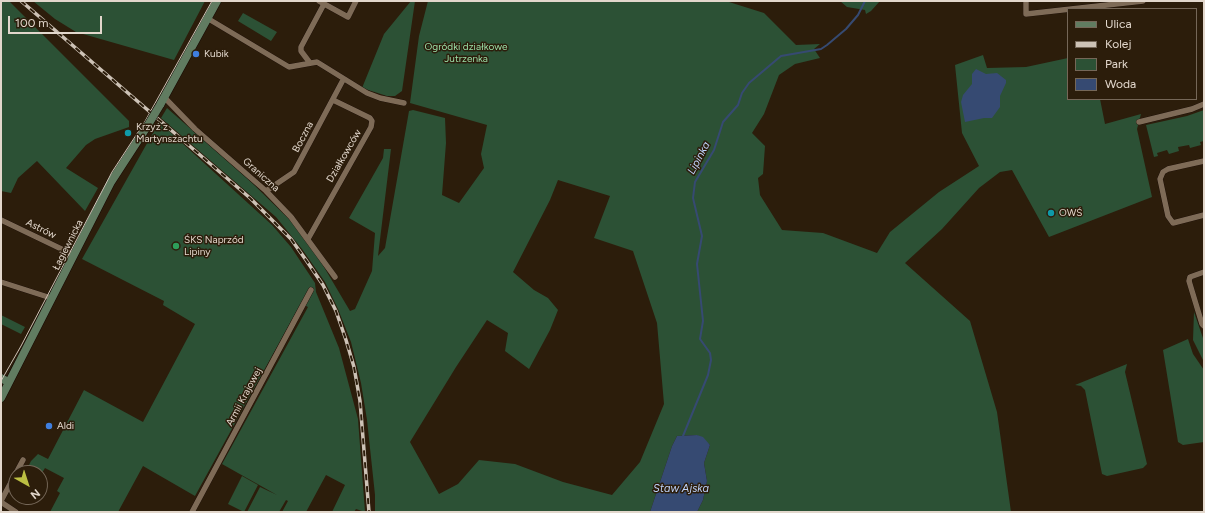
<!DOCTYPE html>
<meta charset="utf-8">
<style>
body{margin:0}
#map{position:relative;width:1205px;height:513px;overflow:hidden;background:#2c1d0b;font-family:Figtree,sans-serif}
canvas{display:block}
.frame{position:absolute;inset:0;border:2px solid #e2d7cc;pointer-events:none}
.legend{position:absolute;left:1067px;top:8px;width:130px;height:92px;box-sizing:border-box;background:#2c1d0b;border:1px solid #756758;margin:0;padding:5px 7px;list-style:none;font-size:12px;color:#e2d7cc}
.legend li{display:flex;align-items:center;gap:8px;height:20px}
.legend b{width:20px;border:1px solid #756758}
.north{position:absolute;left:8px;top:465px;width:40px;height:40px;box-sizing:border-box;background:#2c1d0b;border:1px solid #756758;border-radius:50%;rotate:141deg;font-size:11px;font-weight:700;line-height:16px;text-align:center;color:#e2d7cc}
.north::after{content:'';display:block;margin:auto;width:14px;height:18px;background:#bcbf43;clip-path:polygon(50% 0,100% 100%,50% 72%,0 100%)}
.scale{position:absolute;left:8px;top:16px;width:94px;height:18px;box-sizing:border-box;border:2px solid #e2d7cc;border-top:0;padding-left:5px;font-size:12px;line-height:14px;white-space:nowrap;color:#e2d7cc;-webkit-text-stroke:3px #2c1d0b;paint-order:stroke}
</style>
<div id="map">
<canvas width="1205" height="513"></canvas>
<div class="frame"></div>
<ul class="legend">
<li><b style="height:5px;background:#617c61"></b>Ulica</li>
<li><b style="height:5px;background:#cdc2b6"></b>Kolej</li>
<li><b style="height:11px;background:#2c5135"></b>Park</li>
<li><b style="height:11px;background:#364a72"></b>Woda</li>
</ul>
<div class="north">N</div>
<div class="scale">100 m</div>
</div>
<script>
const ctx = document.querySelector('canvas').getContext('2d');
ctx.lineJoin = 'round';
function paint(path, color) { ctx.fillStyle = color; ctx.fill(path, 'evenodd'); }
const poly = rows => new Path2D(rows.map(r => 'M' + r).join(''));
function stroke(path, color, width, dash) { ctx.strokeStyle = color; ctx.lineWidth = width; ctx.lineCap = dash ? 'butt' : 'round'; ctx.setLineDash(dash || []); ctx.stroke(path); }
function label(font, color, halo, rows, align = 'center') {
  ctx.font = font + ' Figtree,sans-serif'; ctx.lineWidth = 3; ctx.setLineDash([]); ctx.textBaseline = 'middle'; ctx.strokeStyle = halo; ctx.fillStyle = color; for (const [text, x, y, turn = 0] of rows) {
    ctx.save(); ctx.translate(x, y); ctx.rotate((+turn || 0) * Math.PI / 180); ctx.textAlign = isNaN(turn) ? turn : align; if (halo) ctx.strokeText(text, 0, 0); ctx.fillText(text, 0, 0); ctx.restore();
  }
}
const green = poly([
 [1,1,9,1,129,121,129,127,95,139,86,145,66,168,98,188,85,211,37,161,18,178,11,193,1,191],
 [33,1,205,1,174,60,76,32,55,19],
 [411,1,415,1,402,91,395,96,387,96,362,88,384,34],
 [428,1,729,1,729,2,764,13,796,45,820,44,814,49,820,58,795,64,779,75,764,114,752,133,765,146,763,174,758,178,760,195,782,230,823,233,877,253,890,232,939,192,979,166,962,133,955,65,983,55,987,68,1026,67,1068,58,1068,99,1100,99,1105,124,1141,114,1137,129,1152,197,1049,237,1012,170,1000,172,979,188,942,229,905,263,970,321,997,412,1011,512,697,512,703,500,707,481,704,463,710,445,697,435,677,436,672,446,650,512,375,512,375,495,367,420,361,383,351,342,338,309,325,282,302,249,276,217,161,118,167,108,251,182,294,224,321,262,350,311,355,309,372,271,375,233,349,218,383,158,384,149,391,149,378,256,385,248,409,111,413,110,445,118,446,143,442,195,459,203,484,168,481,154,487,125,410,103,419,36],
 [558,180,610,196,594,238,633,251,657,323,664,404,640,462,612,495,563,482,515,464,479,460,458,484,439,494,410,442,456,367,487,320,508,333,505,351,529,369,550,330,558,310,548,298,534,290,513,272,550,200],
 [840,1,880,1,871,11,866,14,865,10,847,7],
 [243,13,277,32,271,41,238,21],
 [1204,110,1204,141,1200,142,1201,145,1190,148,1189,145,1178,147,1179,151,1169,154,1167,150,1157,153,1158,156,1154,157,1146,125,1187,116],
 [159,122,272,225,291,247,315,283,316,292,339,348,358,419,365,512,356,509,354,512,332,512,345,485,326,475,306,512,282,512,288,501,286,500,279,512,247,512,260,487,277,495,222,464,308,307,301,303,195,496,143,466,118,512,50,512,60,493,57,491,64,478,45,468,40,476,40,473,25,473,31,461,38,454,48,459,84,390,143,422,195,324,163,305,164,301,82,259],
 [1194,312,1204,341,1204,362,1193,340],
 [1,315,25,327,21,334,1,324],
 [1188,339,1193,354,1204,370,1204,442,1183,445,1178,442,1163,350],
 [1127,364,1125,372,1147,464,1143,468,1107,476,1102,474,1085,390,1081,386,1075,385],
 [242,476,258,485,244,512,228,504]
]);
const water = poly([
 [976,69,986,74,997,73,1006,80,1006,83,1000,96,1000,107,992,118,984,118,965,122,961,102,963,95,972,84,972,74],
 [697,435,703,437,710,445,704,463,707,481,703,500,697,512,650,512,672,446,677,436]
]);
const stream = poly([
 [683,436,708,375,711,360,710,353,700,339,703,321,697,264,702,236,693,198,695,182,714,150,723,122,738,105,742,93,749,83,781,56,821,49,827,45,846,29,858,15,865,1]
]);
const street = poly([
 [319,1,348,17,356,1],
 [1026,1,1026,14,1143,1],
 [207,18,289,67,317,62,367,93,380,98,404,103],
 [310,63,301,51,301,47,324,4],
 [164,97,195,129,266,191,291,217,335,277],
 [1139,122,1192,109,1204,104],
 [1204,161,1168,169,1163,172,1160,179,1168,216,1173,223,1204,215],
 [266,191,294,172,343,80],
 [1,220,74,255],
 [308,239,371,127,372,121,370,118,333,100],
 [1204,272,1190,277,1189,281,1202,324,1204,326],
 [1,282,51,298],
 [1,501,23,460],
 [1,502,16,512],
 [192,512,311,290]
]);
const secondary = poly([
 [160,105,217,1],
 [1,378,8,382],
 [1,398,111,182,148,125]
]);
const tram = poly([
 [1,381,21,346,112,172,144,123,212,1]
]);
const rail = poly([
 [21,1,250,198,291,239,306,260,323,285,336,311,346,340,354,367,360,401,369,512]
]);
const secondaryBridge = poly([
 [148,125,160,105]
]);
const markers = [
 [196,54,4,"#3f7fe0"],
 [128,133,4,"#0f9aa8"],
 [1051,213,4,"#0f9aa8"],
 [176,246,4,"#2e9e5b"],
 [49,426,4,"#3f7fe0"]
];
const parkNames = [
 ["Ogródki działkowe",466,47],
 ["Jutrzenka",466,59]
];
const poiNames = [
 ["Kubik",204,54],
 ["Krzyż z",136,127],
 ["Martynszachtu",136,139],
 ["OWŚ",1059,213],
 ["ŚKS Naprzód",184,240],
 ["Lipiny",184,252],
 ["Aldi",57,426]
];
const streetNames = [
 ["Boczna",303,137,-62],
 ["Działkowców",344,156,-60],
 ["Graniczna",261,175,42],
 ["Astrów",41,229,26],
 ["Łagiewnicka",68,245,-63],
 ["Armii Krajowej",244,397,-62]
];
const waterNames = [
 ["Lipinka",699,158,-62],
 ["Staw Ajska",681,489]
];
paint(green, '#2c5135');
paint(water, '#364a72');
stroke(stream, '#364a72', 2);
stroke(street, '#140700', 6);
stroke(secondary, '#140700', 9);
stroke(street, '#7e6b57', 5.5);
stroke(secondary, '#617c61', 8);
stroke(tram, '#cdc2b6', 1);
stroke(rail, '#cdc2b6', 3.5);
stroke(rail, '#2c1d0b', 2, [6]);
stroke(secondaryBridge, '#140700', 9, []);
stroke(secondaryBridge, '#617c61', 8);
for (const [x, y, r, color] of markers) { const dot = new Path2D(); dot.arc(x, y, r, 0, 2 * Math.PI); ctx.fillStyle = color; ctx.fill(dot); stroke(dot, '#2c1d0b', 1.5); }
label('10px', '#9bdfa8', '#2c1d0b', parkNames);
label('10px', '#e2d7cc', '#2c1d0b', poiNames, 'left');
label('10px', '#e2d7cc', '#2c1d0b', streetNames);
label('italic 11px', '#bfd4fd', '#2c1d0b', waterNames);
</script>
